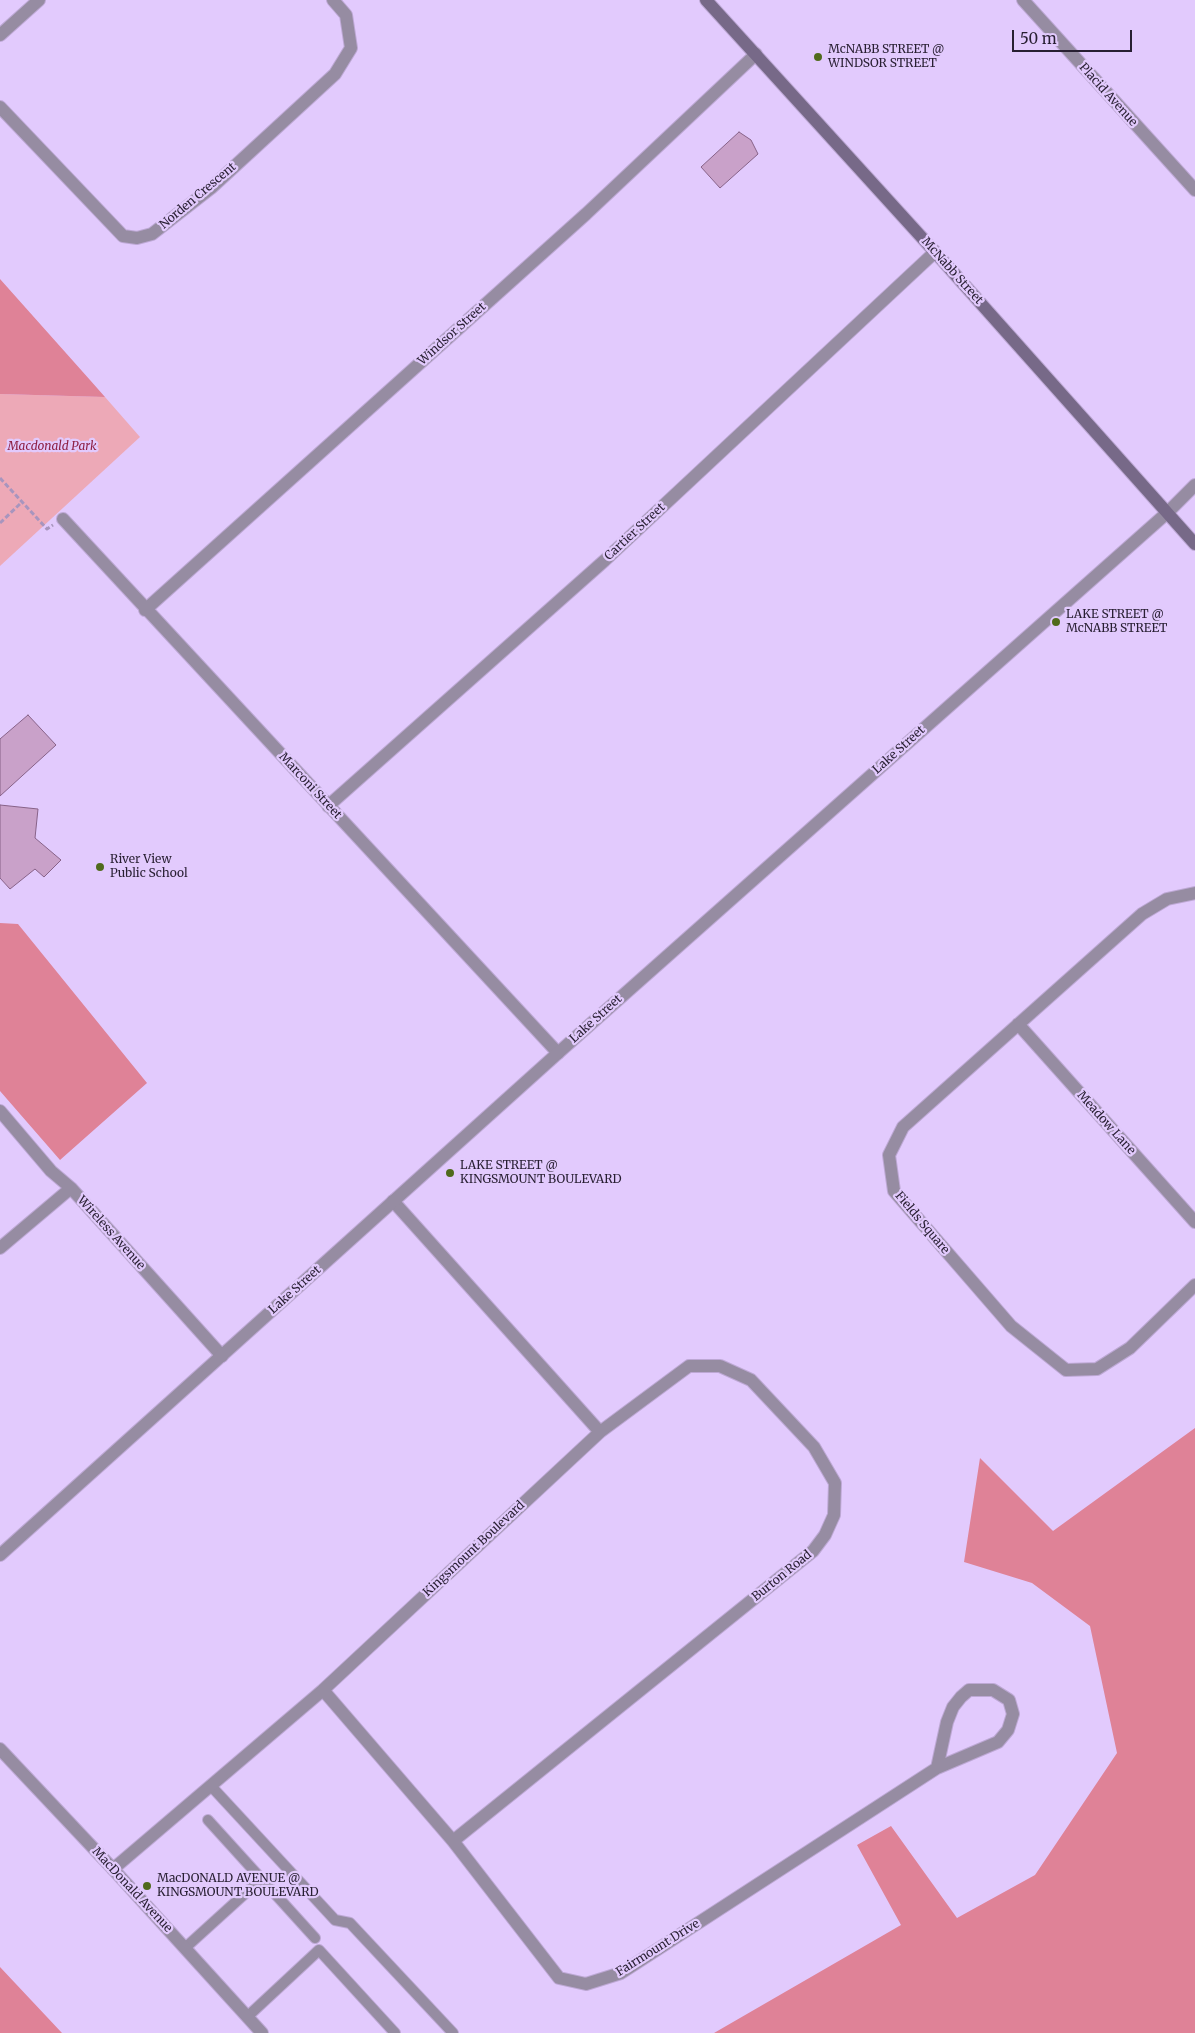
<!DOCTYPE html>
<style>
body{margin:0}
#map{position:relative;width:1195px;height:2033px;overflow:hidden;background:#e2cafd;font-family:Merriweather,serif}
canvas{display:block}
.scale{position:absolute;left:1012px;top:30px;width:120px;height:22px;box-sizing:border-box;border:2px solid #281f32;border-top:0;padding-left:6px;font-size:15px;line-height:18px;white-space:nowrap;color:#281f32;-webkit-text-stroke:4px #e2cafd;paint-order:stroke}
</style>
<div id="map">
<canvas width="1195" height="2033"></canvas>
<div class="scale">50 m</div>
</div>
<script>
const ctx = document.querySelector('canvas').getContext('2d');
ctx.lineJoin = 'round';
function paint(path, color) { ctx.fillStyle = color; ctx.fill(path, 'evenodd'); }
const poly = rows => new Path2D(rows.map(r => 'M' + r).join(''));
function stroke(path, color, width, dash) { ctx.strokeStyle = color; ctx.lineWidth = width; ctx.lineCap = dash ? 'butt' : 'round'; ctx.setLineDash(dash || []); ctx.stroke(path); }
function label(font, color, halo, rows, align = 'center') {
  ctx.font = font + ' Merriweather,serif'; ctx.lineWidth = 4.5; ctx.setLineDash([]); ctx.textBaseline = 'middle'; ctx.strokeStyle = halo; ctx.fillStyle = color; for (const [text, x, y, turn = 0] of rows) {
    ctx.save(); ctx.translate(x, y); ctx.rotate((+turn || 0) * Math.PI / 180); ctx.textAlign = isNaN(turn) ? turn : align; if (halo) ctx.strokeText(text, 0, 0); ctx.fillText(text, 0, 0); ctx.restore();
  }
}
const green = poly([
 [0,394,105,397,140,437,0,566]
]);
const forest = poly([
 [0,279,90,380,105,397,0,394],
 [0,923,18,924,147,1083,60,1160,0,1091],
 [1195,1428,1195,2033,714,2033,901,1925,857,1845,891,1826,957,1918,1035,1875,1117,1753,1090,1626,1032,1583,964,1562,980,1458,1053,1531],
 [0,1967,62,2033,0,2033]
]);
const building = poly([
 [739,132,751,140,758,154,720,188,701,167,739,132],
 [28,715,56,745,0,796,0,739,28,715],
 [0,805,38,809,35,838,61,860,44,877,35,869,10,889,0,878,0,805]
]);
const path = poly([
 [0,478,47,529,53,525],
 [0,523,22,502]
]);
const service = poly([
 [211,1786,335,1920,350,1923,453,2033],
 [208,1820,315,1938],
 [185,1948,261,1879],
 [247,2017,319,1950,395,2033]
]);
const minor = poly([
 [1023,0,1195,190],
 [0,35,39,0],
 [0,107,123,236,137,238,152,234,211,188,335,74,351,48,346,15,333,0],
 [1168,512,1195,485],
 [63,519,558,1053],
 [145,610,586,214,756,54],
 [328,806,604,561,935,252],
 [1195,893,1167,899,1142,914,903,1127,889,1155,894,1191,1011,1326,1066,1370,1097,1369,1130,1348,1195,1285],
 [1018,1024,1195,1222],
 [0,1111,51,1171,71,1188,222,1356],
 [0,1248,71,1188],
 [323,1690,453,1841,559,1978,586,1984,621,1973,937,1768,947,1722,953,1707,961,1697,969,1690,993,1690,1009,1700,1013,1714,1008,1730,998,1742,937,1768],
 [453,1841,813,1551,825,1535,834,1515,835,1483,814,1447,751,1380,720,1366,689,1366,600,1432],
 [113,1869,323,1690,600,1432,393,1201]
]);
const tertiary = poly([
 [0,1555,558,1053,1168,512],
 [0,1749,113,1869,262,2033]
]);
const secondary = poly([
 [706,0,935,252,1195,544]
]);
const markers = [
 [818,57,5,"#506a1c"],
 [1056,622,5,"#506a1c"],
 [100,867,5,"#506a1c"],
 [450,1173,5,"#506a1c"],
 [147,1886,5,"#506a1c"]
];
const poiNames = [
 ["McNABB STREET @",828,50],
 ["WINDSOR STREET",828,64],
 ["LAKE STREET @",1066,615],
 ["McNABB STREET",1066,629],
 ["River View",110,860],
 ["Public School",110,874],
 ["LAKE STREET @",460,1166],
 ["KINGSMOUNT BOULEVARD",460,1180],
 ["MacDONALD AVENUE @",157,1879],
 ["KINGSMOUNT BOULEVARD",157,1893]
];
const streetNames = [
 ["Placid Avenue",1108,95,48],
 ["Norden Crescent",198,196,-40],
 ["McNabb Street",952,271,48],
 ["Windsor Street",452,334,-42],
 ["Cartier Street",635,532,-43],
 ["Lake Street",899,750,-42],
 ["Marconi Street",310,786,47],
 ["Lake Street",596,1019,-42],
 ["Meadow Lane",1106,1123,48],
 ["Fields Square",922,1223,50],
 ["Wireless Avenue",111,1233,48],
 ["Lake Street",295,1290,-42],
 ["Kingsmount Boulevard",474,1549,-43],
 ["Burton Road",782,1576,-39],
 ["MacDonald Avenue",132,1890,47],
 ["Fairmount Drive",658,1948,-32]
];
const parkNames = [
 ["Macdonald Park",52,447]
];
paint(green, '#eda9b7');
paint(forest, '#df8297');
paint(building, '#c9a1c9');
stroke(building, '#876288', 1);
stroke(service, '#bda8d4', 12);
stroke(minor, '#bda8d4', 14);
stroke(tertiary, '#bda8d4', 14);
stroke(secondary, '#bda8d4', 14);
stroke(path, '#a895be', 3, [5, 2.5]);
stroke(service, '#968ca2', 10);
stroke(minor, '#968ca2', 12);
stroke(tertiary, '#968ca2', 12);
stroke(secondary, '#776988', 12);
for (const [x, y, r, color] of markers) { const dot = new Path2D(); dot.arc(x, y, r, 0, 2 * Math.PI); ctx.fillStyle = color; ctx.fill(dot); stroke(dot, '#e2cafd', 2); }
label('12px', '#281f32', '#e2cafd', poiNames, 'left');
label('12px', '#281f32', '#e2cafd', streetNames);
label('italic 12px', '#8e2045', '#e2cafd', parkNames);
</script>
